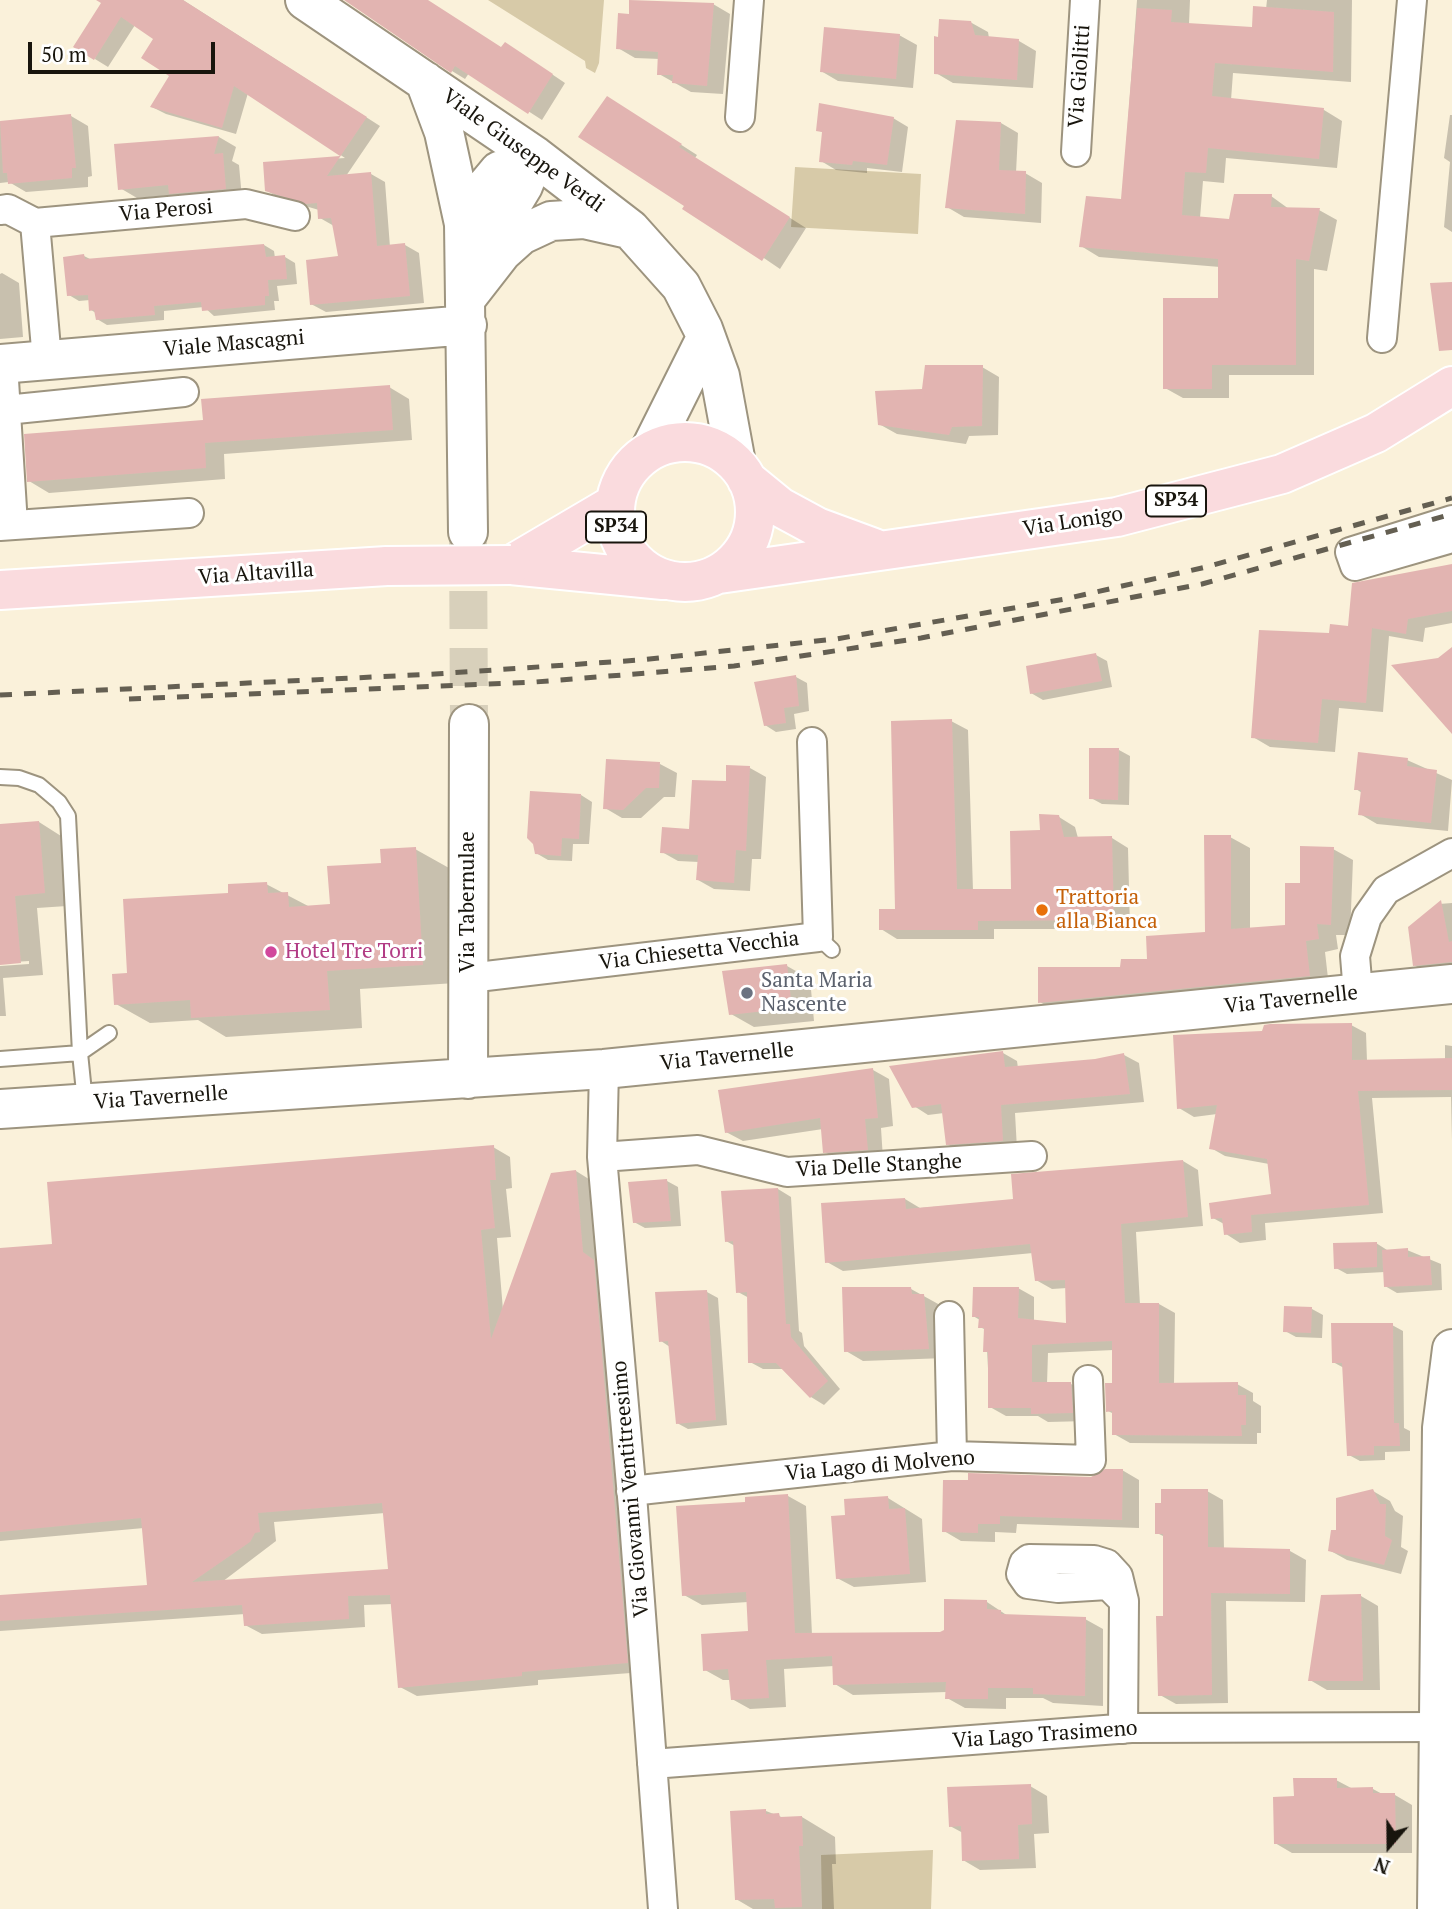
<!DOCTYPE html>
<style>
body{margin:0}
#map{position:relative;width:1452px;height:1909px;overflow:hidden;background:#faf1da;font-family:"PT Serif",serif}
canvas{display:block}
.north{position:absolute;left:1354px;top:1811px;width:70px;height:70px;-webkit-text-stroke:5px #fff;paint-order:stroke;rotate:200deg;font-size:19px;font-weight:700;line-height:28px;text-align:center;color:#18150d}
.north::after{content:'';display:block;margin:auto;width:24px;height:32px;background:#18150d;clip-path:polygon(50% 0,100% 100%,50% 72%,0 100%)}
.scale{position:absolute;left:28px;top:42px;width:187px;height:32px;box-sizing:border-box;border:4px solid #18150d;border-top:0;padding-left:9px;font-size:21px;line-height:24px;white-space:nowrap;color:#18150d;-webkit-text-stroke:5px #fff;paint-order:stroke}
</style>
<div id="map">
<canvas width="1452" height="1909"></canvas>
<div class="north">N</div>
<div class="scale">50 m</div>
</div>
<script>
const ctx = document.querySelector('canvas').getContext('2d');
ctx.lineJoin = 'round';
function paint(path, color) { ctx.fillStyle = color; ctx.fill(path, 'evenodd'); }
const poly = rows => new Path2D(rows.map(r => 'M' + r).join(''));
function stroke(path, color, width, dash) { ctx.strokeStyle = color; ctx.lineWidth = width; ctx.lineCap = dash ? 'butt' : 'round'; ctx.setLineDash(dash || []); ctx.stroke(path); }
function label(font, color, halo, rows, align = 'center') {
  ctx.font = font + ' "PT Serif",serif'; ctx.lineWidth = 6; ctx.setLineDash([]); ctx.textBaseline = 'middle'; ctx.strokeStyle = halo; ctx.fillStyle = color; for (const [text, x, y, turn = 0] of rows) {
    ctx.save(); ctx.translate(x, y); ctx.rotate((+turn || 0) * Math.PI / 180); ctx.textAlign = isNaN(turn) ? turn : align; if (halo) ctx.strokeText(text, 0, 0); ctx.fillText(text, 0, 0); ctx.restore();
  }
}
const green = poly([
 [488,0,604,0,599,63,595,73,586,68,585,61],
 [795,167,921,174,918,234,791,227],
 [933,1850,931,1909,822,1909,821,1855]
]);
const shadow = poly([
 [100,0,183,0,380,126,346,176,371,174,385,182,390,247,405,245,419,253,424,303,326,312,311,304,340,257,334,226,320,218,319,210,281,199,266,190,264,163,345,158,248,93,236,134,166,114,152,107,171,76,156,39,135,25,108,67,95,59,103,3],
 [347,0,425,0,502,49,519,52,565,83,542,120,469,73,465,79,452,71],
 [1137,0,1190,0,1189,24,1253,29,1266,9,1267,0,1352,0,1351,82,1233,73,1231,100,1324,110,1342,121,1337,168,1226,158,1224,183,1203,181,1200,218,1230,221,1271,196,1289,209,1319,210,1337,220,1327,271,1314,269,1314,375,1229,375,1229,398,1183,398,1165,388,1220,300,1220,267,1099,257,1081,246,1122,201],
 [713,4,730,14,723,94,691,92,659,74,660,59,635,58,618,48,630,15],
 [970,22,988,32,989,38,1019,41,1036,51,1033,88,953,83,936,73],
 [899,35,917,45,913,88,838,81,821,71],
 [624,108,697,155,695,158,806,228,780,269,686,205],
 [1450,115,1452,115,1452,232,1444,227,1450,162,1444,158],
 [71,116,88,126,92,176,88,177,88,187,26,192,9,182,0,183,0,122],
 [893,118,908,127,902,172,867,168,867,173,836,170,821,161,824,133,818,130],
 [1001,123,1018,133,1016,173,1025,173,1042,183,1041,223,964,217,947,207],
 [219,137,236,147,232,161,239,165,242,198,188,203,174,195,137,198,120,188,116,146],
 [264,245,274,251,275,258,285,257,295,263,297,284,277,286,279,301,274,301,275,310,214,316,204,307,164,311,164,320,107,325,97,319,96,313,91,310,90,300,79,301,69,295,84,256,92,260],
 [2,273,19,283,23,337,0,339,0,274],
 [982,367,999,377,998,435,969,436,966,444,897,434,879,424,923,391],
 [389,387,409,399,412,440,224,454,225,479,49,493,29,481,205,422],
 [1452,566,1452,623,1425,628,1423,642,1389,636,1383,712,1339,708,1335,752,1270,747,1253,737,1331,635,1350,628],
 [1096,655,1107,661,1112,687,1043,700,1031,693],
 [796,677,807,683,809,711,794,714,796,729,776,732,765,725],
 [951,721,968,730,973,891,1012,891,1059,817,1075,827,1078,838,1112,838,1128,848,1130,929,994,929,994,939,897,939,881,929,897,911],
 [1119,750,1130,756,1129,805,1102,804,1091,798],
 [1407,760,1452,780,1448,831,1377,824,1360,814,1362,793,1356,789],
 [660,764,677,773,675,797,664,797,641,818,622,818,605,808],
 [750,768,766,777,761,859,752,859,750,891,714,889,698,880,699,862,678,861,662,852,691,831,727,783],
 [581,795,592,802,589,844,573,844,572,861,548,860,536,853],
 [39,822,61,836,67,906,37,908,43,975,3,978,6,1016,0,1016,0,966,29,964,29,961,0,963,0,825],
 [1230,837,1250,848,1250,930,1286,927,1301,885,1333,849,1353,860,1350,935,1336,935,1338,949,1325,952,1329,987,1060,1014,1040,1002,1121,968,1149,961,1206,933],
 [415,849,449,868,456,983,360,989,362,1028,226,1037,198,1020,150,1023,116,1004,129,974,230,894,266,884,310,907,331,905,383,864],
 [1452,903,1452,975,1435,977,1414,965,1439,904],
 [787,966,810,979,814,1021,754,1027,731,1014],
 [1351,1025,1366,1033,1367,1061,1445,1060,1445,1045,1452,1046,1452,1141,1451,1097,1372,1098,1383,1213,1265,1223,1266,1240,1240,1243,1226,1234,1224,1224,1213,1218,1273,1196,1269,1164,1225,1156,1211,1148,1217,1114,1194,1117,1179,1108,1264,1033],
 [1003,1053,1017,1061,1018,1068,1095,1061,1124,1055,1139,1063,1144,1102,1015,1113,1017,1149,962,1152,947,1144,944,1113,928,1115,914,1106],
 [873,1070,889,1079,893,1126,881,1128,883,1159,841,1161,825,1152,823,1129,743,1141,726,1132],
 [493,1147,510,1157,512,1188,506,1189,511,1237,497,1238,503,1310,576,1171,592,1181,644,1672,538,1680,538,1685,417,1696,400,1687,393,1604,364,1605,365,1627,262,1634,245,1625,245,1614,0,1631,0,1597,149,1587,144,1528,0,1541,0,1250,54,1246],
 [385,1513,390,1570,222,1582,276,1541,274,1522],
 [1183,1161,1198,1170,1203,1226,1136,1232,1140,1305,1159,1304,1175,1313,1174,1385,1237,1384,1253,1393,1253,1401,1261,1406,1261,1433,1257,1433,1257,1444,1130,1443,1114,1434,1114,1414,1108,1411,1114,1385,1114,1350,1048,1353,1047,1384,1071,1384,1087,1393,1088,1421,1048,1422,1038,1416,1006,1416,990,1407,986,1330,980,1327,980,1320,973,1316,1018,1288,1034,1297,1034,1322,1068,1325,1067,1288,1052,1289,1036,1280,1033,1253,843,1271,827,1262,905,1199,920,1208,1015,1200],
 [667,1181,678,1187,681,1226,645,1228,634,1222],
 [778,1189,791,1197,799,1331,802,1333,804,1346,840,1389,824,1405,811,1397,785,1369,763,1369,750,1362,749,1298,738,1292,735,1246,726,1241],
 [1376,1243,1387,1250,1407,1250,1441,1264,1442,1290,1397,1293,1385,1286,1385,1272,1347,1274,1336,1268],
 [911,1289,940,1305,946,1358,863,1361,846,1351],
 [707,1292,718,1298,727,1425,688,1429,677,1423,670,1347,661,1341],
 [1312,1309,1323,1315,1322,1338,1296,1337,1285,1331],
 [1392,1325,1403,1331,1404,1428,1410,1431,1410,1451,1385,1452,1385,1460,1360,1461,1349,1455,1344,1368,1333,1362],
 [1122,1470,1139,1480,1139,1528,1017,1524,1016,1533,995,1532,995,1542,961,1541,944,1531,1091,1478],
 [1207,1491,1223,1500,1224,1550,1290,1551,1306,1560,1305,1602,1226,1601,1228,1703,1176,1704,1160,1695,1165,1618,1165,1537,1157,1533],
 [1373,1491,1390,1501,1395,1511,1403,1516,1401,1547,1408,1551,1401,1574,1347,1560,1329,1550,1338,1532],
 [788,1496,806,1506,812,1635,940,1634,987,1602,1008,1616,1085,1619,1103,1629,1103,1706,1053,1703,1043,1698,1006,1698,1006,1709,965,1708,947,1698,947,1692,853,1695,835,1684,834,1666,784,1669,786,1707,750,1709,732,1699,731,1680,723,1680,705,1670,750,1633,748,1602,702,1605,684,1595,747,1503],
 [888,1498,922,1519,926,1582,854,1587,837,1578,847,1516],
 [1361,1596,1378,1606,1380,1690,1327,1690,1310,1680],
 [1336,1780,1353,1789,1373,1789,1384,1795,1395,1795,1412,1805,1412,1853,1292,1853,1275,1843,1295,1798],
 [1030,1786,1047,1796,1049,1833,1034,1834,1036,1868,980,1870,963,1860,963,1833,950,1826],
 [766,1811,784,1818,802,1817,835,1837,836,1864,832,1864,834,1909,753,1909,736,1899]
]);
const building = poly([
 [96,0,183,0,367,117,327,176,371,172,377,246,405,243,410,296,310,305,306,260,338,256,331,218,318,219,317,203,306,204,265,191,263,162,340,156,234,86,222,128,150,107,169,76,141,58,153,39,121,17,94,60,73,47,101,3],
 [344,0,428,0,501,47,505,42,553,74,528,114,455,66,451,73],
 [629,0,714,3,707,86,672,83,673,75,657,75,658,52,616,49,618,13,629,14],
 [1253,6,1334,12,1333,72,1215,63,1212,96,1324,108,1319,159,1208,148,1206,173,1185,172,1182,215,1229,219,1234,194,1272,194,1271,207,1320,208,1309,261,1296,259,1296,365,1212,365,1212,389,1163,389,1163,298,1218,298,1218,259,1079,247,1086,196,1121,199,1137,8,1172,10,1171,22,1252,27],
 [939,19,971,21,975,35,1019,39,1017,80,934,74,934,36,938,37],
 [824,27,900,34,896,79,820,72],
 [607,96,682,144,679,147,790,217,762,261,682,209,684,206,578,137],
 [819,103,894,117,887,165,853,161,852,165,819,162,822,132,816,131],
 [71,114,76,168,72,168,72,178,8,184,7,173,3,173,0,121],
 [956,120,1001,122,999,170,1026,171,1025,214,945,208],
 [219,136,214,154,223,153,226,189,169,194,168,185,118,190,114,144],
 [264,244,266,257,285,255,287,279,268,280,269,296,265,296,265,305,202,311,201,302,154,306,155,315,96,320,94,310,89,311,88,295,67,296,63,257,84,254,85,259],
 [1452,282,1452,350,1439,351,1430,283],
 [925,365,983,365,982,426,952,427,949,435,878,425,875,391,922,389],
 [390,385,393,430,205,443,206,468,27,482,24,434,203,420,201,399],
 [1452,564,1452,611,1408,619,1406,634,1372,628,1366,703,1322,699,1318,743,1251,738,1259,630,1329,633,1330,624,1348,626,1352,583],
 [1452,647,1452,734,1391,665,1438,658],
 [1096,653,1102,681,1030,694,1026,666],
 [796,675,799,706,784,708,786,723,764,726,754,682],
 [952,719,957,889,1011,889,1010,831,1040,830,1039,814,1059,815,1064,837,1112,836,1114,920,978,921,978,930,879,930,879,909,895,909,891,721],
 [1089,748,1119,748,1118,800,1089,799],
 [1358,752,1408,758,1407,766,1437,770,1431,823,1358,815,1361,790,1354,790],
 [606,759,660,762,659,788,646,788,623,810,603,809],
 [726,765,750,766,746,851,736,850,734,883,696,880,698,855,660,853,662,827,689,829,692,780,726,781],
 [530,791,581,794,579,839,562,838,561,856,535,854,533,844,527,838],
 [39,821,45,893,15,896,21,963,0,965,0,824],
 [1204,835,1231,835,1231,929,1285,925,1285,883,1300,883,1300,846,1334,847,1331,925,1317,924,1319,939,1306,941,1310,976,1038,1003,1038,967,1120,967,1121,959,1147,959,1146,936,1205,932],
 [416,847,423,965,327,971,330,1010,191,1018,190,1000,114,1005,112,974,127,973,123,899,228,893,228,884,267,882,268,893,288,892,289,907,330,904,327,866,381,863,380,849],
 [1441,900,1449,942,1452,941,1452,962,1413,966,1408,927],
 [787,964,792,1008,729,1015,722,971],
 [1352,1023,1352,1060,1452,1058,1452,1090,1358,1091,1369,1205,1251,1215,1252,1232,1224,1235,1222,1218,1211,1219,1209,1203,1271,1194,1267,1159,1209,1149,1217,1105,1177,1109,1173,1035,1262,1031,1264,1025,1270,1024],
 [1003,1051,1005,1067,1095,1059,1124,1053,1130,1094,1001,1105,1003,1141,946,1145,941,1104,912,1108,889,1066],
 [873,1068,878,1118,865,1119,868,1150,823,1153,820,1118,725,1133,718,1090],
 [494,1145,496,1180,490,1180,495,1228,481,1230,491,1339,551,1173,576,1170,583,1252,594,1260,628,1663,522,1672,522,1676,398,1688,390,1595,348,1596,349,1619,244,1626,242,1605,0,1621,0,1595,147,1585,141,1518,0,1532,0,1248,52,1244,47,1182],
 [382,1503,388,1569,192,1582,250,1542,255,1533,260,1532,258,1513],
 [1183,1160,1188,1217,1121,1224,1125,1303,1159,1303,1159,1383,1238,1382,1238,1395,1246,1395,1246,1425,1241,1425,1242,1436,1112,1435,1112,1411,1106,1412,1105,1383,1112,1383,1112,1341,1032,1345,1032,1382,1071,1382,1073,1413,1031,1414,1031,1408,988,1408,988,1352,983,1352,984,1328,978,1328,979,1317,972,1317,973,1287,1019,1287,1018,1318,1066,1323,1065,1280,1035,1281,1030,1244,825,1263,821,1203,905,1198,906,1209,1013,1199,1011,1174],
 [667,1179,671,1221,633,1223,628,1182],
 [778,1188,786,1324,790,1324,791,1337,828,1381,810,1398,776,1363,748,1363,747,1292,736,1293,733,1241,725,1242,721,1191],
 [1377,1242,1377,1267,1334,1269,1333,1243],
 [1408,1248,1408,1257,1430,1256,1432,1285,1384,1287,1382,1250],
 [842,1287,911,1287,912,1294,924,1294,929,1349,844,1352],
 [707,1290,716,1420,676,1424,668,1341,659,1342,655,1292],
 [1284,1306,1312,1307,1311,1333,1283,1332],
 [1331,1323,1393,1323,1394,1423,1399,1423,1400,1446,1374,1446,1374,1455,1347,1456,1342,1363,1332,1363],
 [1105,1469,1123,1469,1122,1520,1000,1516,1000,1524,978,1524,978,1533,942,1532,943,1480,968,1480,968,1473,1091,1477],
 [1161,1489,1208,1489,1208,1547,1290,1549,1290,1594,1211,1593,1212,1695,1158,1696,1156,1616,1163,1616,1163,1534,1155,1534,1155,1503,1161,1503],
 [1373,1489,1380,1504,1386,1504,1385,1536,1392,1540,1384,1565,1328,1551,1331,1530,1336,1530,1336,1498],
 [788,1494,795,1633,940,1632,944,1630,944,1599,987,1600,987,1609,1001,1610,1001,1614,1086,1617,1085,1696,1033,1694,1033,1688,988,1688,988,1699,945,1699,946,1682,833,1685,832,1656,766,1660,769,1698,731,1700,728,1669,703,1671,701,1634,748,1631,746,1592,682,1596,676,1506,745,1502,745,1497],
 [888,1496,889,1509,905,1508,910,1574,836,1579,831,1516,845,1515,844,1499],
 [1361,1594,1363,1681,1308,1681,1321,1595],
 [1293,1778,1337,1778,1337,1788,1373,1787,1373,1793,1395,1793,1396,1844,1274,1844,1273,1797,1294,1796],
 [1031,1784,1032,1824,1018,1825,1019,1859,962,1861,961,1826,949,1827,947,1787],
 [766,1809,766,1814,779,1813,780,1817,802,1816,803,1846,799,1846,802,1907,775,1908,774,1899,735,1900,730,1811]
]);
const secondaryTunnel = poly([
 [468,534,469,724]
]);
const lane = poly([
 [0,777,19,778,39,785,59,802,68,816,80,1053],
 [818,937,832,950],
 [80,1053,109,1033],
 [0,1059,80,1053,85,1102]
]);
const street = poly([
 [740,117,749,0],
 [1076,152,1085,0],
 [0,210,8,209,35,223,47,360],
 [35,223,246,204,295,216],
 [1382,338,1412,0],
 [3,364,13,525],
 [6,410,184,392],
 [1452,520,1350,552,1355,566,1452,538],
 [0,526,189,513],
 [469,978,818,937,812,742],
 [1358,993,1355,956,1367,917,1386,890,1452,853],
 [604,1069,602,1157,633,1508,663,1909],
 [602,1157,698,1150,787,1172,1032,1156],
 [949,1316,952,1456],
 [631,1491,952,1456,1091,1460,1088,1380],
 [1123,1729,1124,1601,1118,1576,1107,1564,1094,1560,1029,1559,1024,1563,1021,1574,1028,1584,1058,1588,1108,1585,1124,1601],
 [652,1764,1131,1728,1439,1727]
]);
const secondary = poly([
 [305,0,535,156,630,229,681,286,703,329,720,376,736,463],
 [425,81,444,132,464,224],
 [479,259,523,186,535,156],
 [467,297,502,252,521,235,551,221,584,219,624,228],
 [0,364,467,325],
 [650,450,706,338],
 [468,532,464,224,479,195,499,171,535,156],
 [468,1079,469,724],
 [0,1109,604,1069,1452,984],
 [1437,1909,1442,1428,1452,1349]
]);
const primary = poly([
 '615 512a70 70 0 1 1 140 0a70 70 0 1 1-140 0Z',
 [747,480,780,507,817,527,874,548],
 [511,565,663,580],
 [511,565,613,505],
 [719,574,1117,517,1282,474,1376,433,1452,386],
 [0,590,387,566]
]);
const rail = poly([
 [0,695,435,674,640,660,836,639,1065,599,1206,567,1452,498],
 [129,699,535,682,734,666,921,638,1202,584,1452,514]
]);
const primaryBridge = poly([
 [387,566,511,565]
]);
const markers = [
 [1042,910,7,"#e8710a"],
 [271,952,7,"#d1479c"],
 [747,993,7,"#6b7280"]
];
const shields = [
 [1176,501,60],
 [616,527,60]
];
const shieldNames = [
 ["SP34",1176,501],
 ["SP34",616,527]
];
const streetNames = [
 ["Via Giolitti",1080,76,-86],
 ["Viale Giuseppe Verdi",523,151,36],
 ["Via Perosi",166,211,-5],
 ["Viale Mascagni",234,344,-5],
 ["Via Lonigo",1073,522,-9],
 ["Via Altavilla",256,574,-4],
 ["Via Tabernulae",468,902,-90],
 ["Via Chiesetta Vecchia",699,951,-7],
 ["Via Tavernelle",1291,1000,-6],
 ["Via Tavernelle",727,1057,-6],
 ["Via Tavernelle",161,1098,-4],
 ["Via Delle Stanghe",879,1166,-3],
 ["Via Lago di Molveno",880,1466,-5],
 ["Via Giovanni Ventitreesimo",631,1489,-95],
 ["Via Lago Trasimeno",1045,1735,-4]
];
const foodNames = [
 ["Trattoria",1056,898],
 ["alla Bianca",1056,922]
];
const hotelNames = [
 ["Hotel Tre Torri",285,952]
];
const worshipNames = [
 ["Santa Maria",761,981],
 ["Nascente",761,1005]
];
paint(green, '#d7caa8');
paint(shadow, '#0003');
paint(building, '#e2b4b1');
stroke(secondaryTunnel, '#d8d0bb', 38, [38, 19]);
stroke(lane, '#9d947f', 18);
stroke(street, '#9d947f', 32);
stroke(secondary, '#9d947f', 42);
stroke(primary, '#fff', 42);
stroke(lane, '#fff', 14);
stroke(street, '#fff', 28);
stroke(secondary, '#fff', 38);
stroke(primary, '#fadbde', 38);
stroke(rail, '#645f52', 5, [12, 12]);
stroke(primaryBridge, '#fff', 42, []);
stroke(primaryBridge, '#fadbde', 38);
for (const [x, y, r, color] of markers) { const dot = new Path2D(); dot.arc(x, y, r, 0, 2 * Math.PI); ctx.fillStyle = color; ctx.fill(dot); stroke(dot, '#fff', 2.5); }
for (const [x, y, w] of shields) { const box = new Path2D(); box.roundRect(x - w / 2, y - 15.5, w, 31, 5); ctx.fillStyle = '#fff'; ctx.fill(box); stroke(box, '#18150d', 2); }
label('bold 19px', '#18150d', null, shieldNames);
label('21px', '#18150d', '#fff', streetNames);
label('21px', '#c56008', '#fff', foodNames, 'left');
label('21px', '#b23c85', '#fff', hotelNames, 'left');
label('21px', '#5b616d', '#fff', worshipNames, 'left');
</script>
